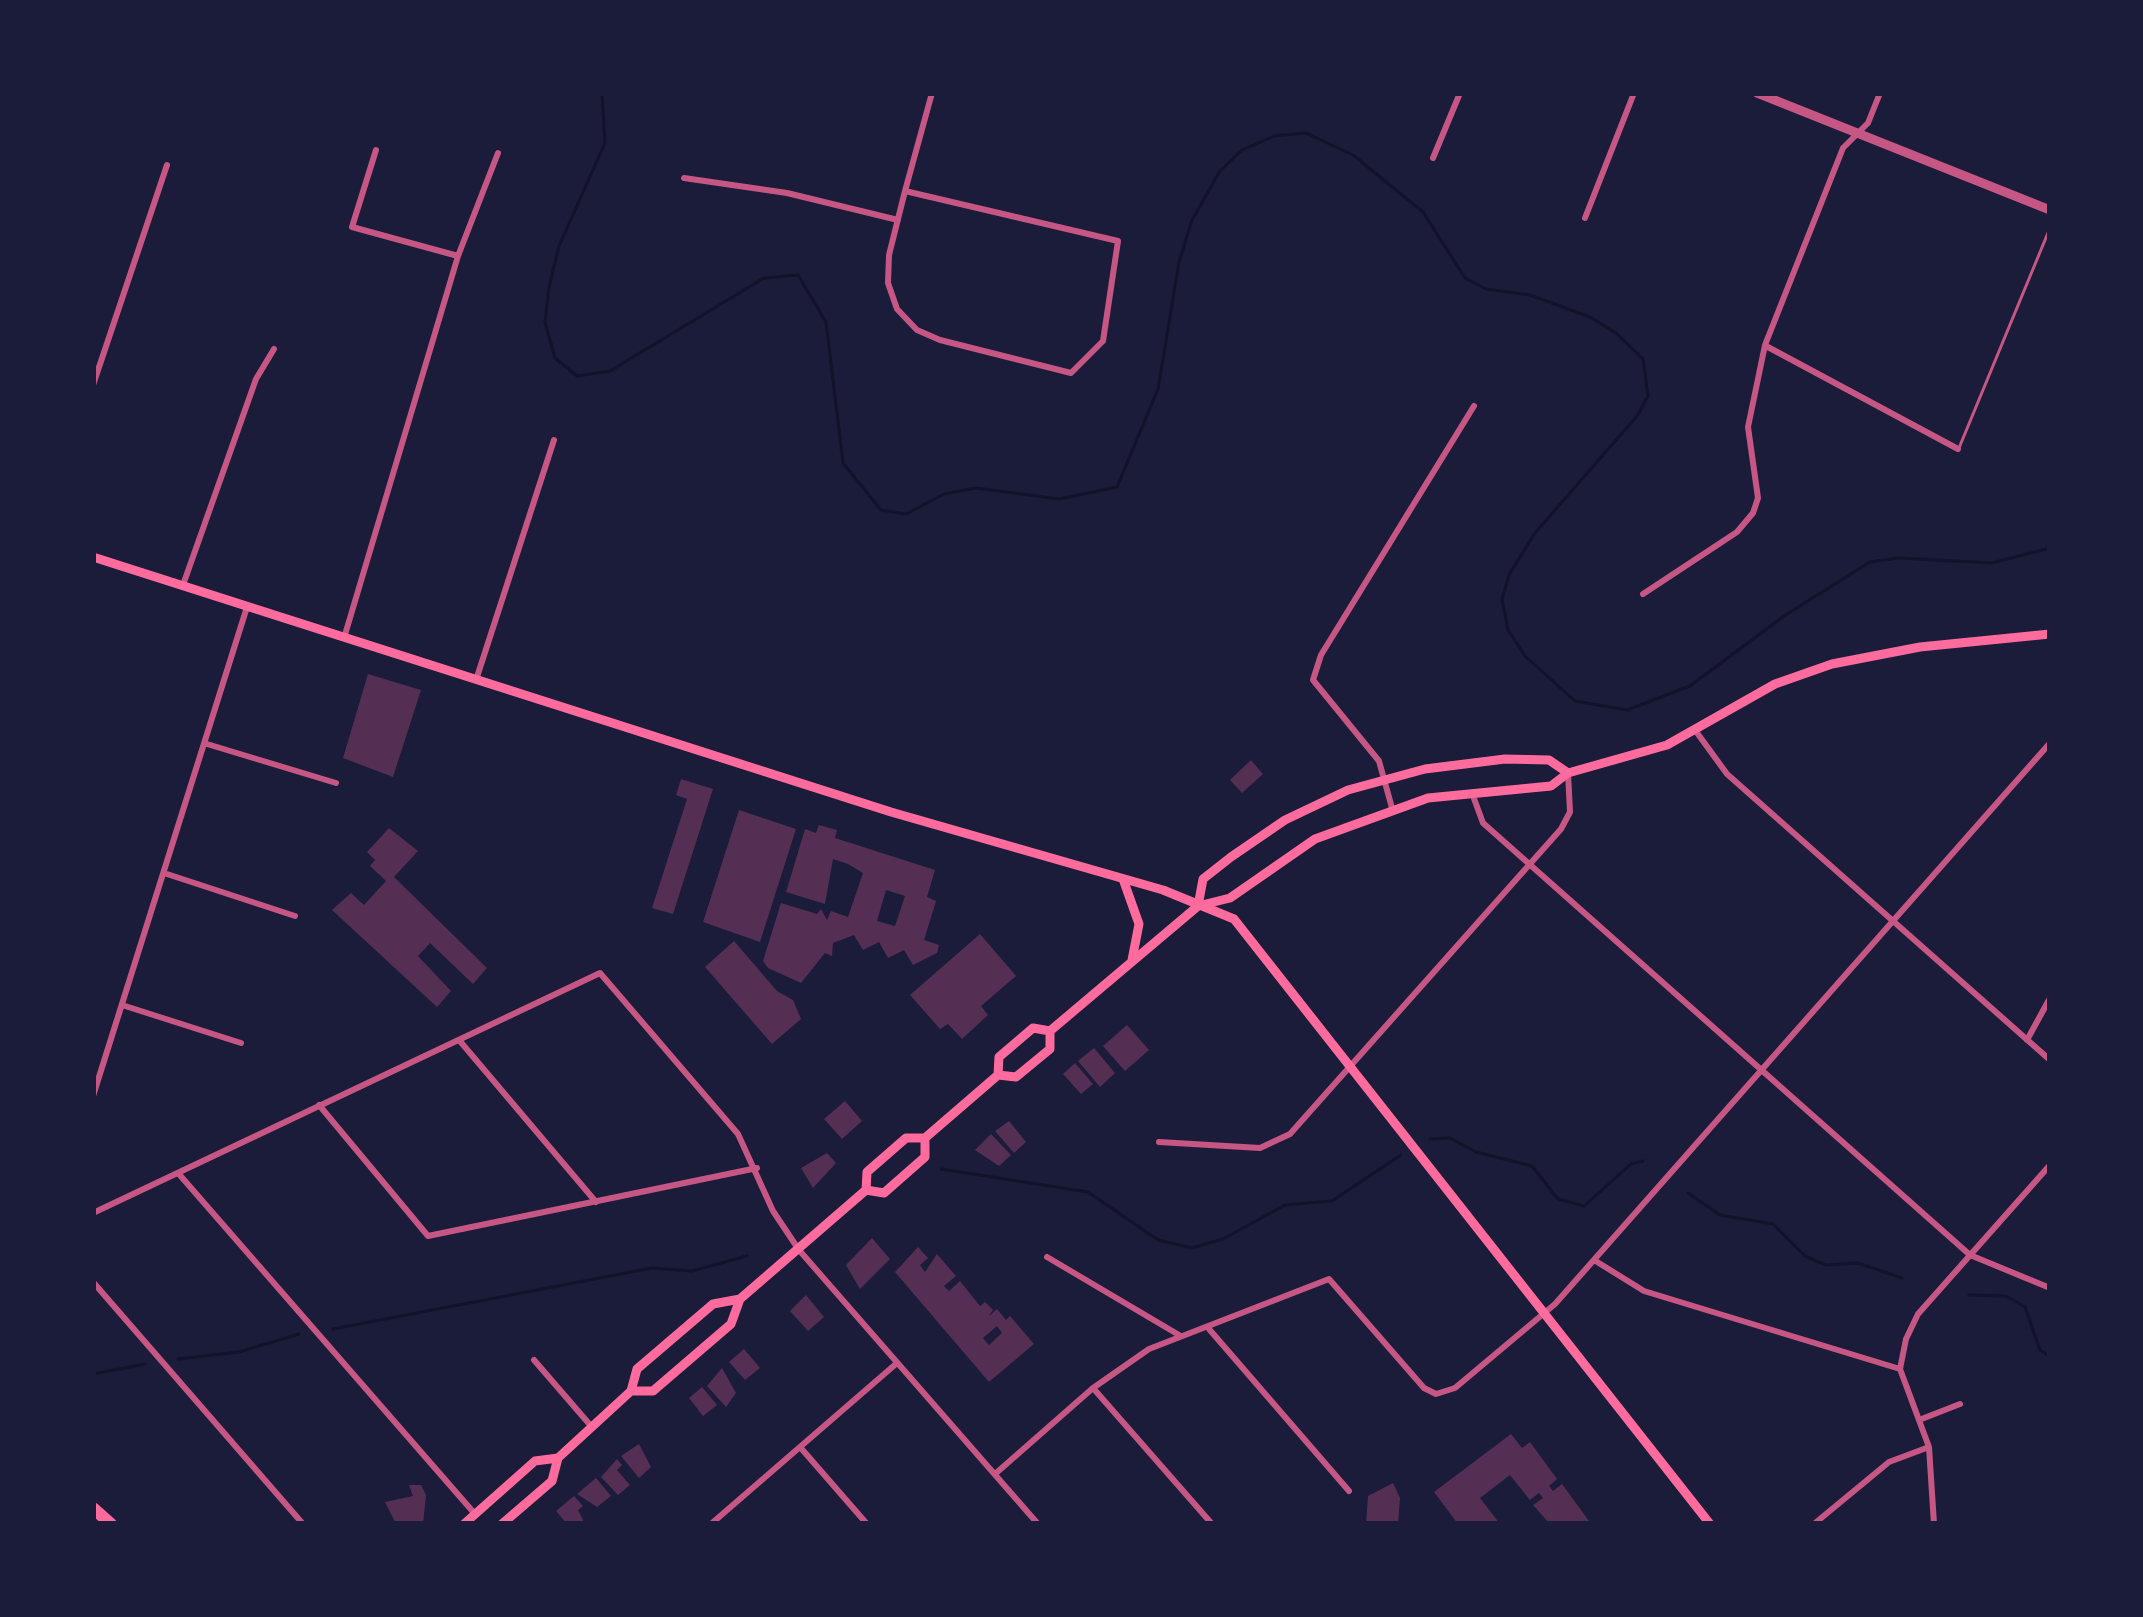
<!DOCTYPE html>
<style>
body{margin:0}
#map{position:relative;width:2143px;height:1617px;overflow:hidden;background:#1b1b3a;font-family:"Space Grotesk",sans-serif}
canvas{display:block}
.frame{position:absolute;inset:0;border:96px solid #1b1b3a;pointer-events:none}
</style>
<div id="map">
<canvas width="2143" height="1617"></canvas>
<div class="frame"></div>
</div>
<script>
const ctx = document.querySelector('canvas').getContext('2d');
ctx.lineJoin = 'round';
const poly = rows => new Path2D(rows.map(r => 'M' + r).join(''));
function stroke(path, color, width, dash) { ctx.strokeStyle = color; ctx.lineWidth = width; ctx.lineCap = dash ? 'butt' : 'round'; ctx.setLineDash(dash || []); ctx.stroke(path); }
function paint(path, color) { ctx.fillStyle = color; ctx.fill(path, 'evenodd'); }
const stream = poly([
 [602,93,605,143,559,246,549,287,545,322,555,358,577,376,610,371,764,278,798,275,826,322,843,463,881,510,906,514,944,494,976,488,1059,499,1117,487,1158,389,1179,262,1192,220,1220,171,1242,150,1274,136,1306,133,1353,155,1423,212,1465,278,1486,289,1530,295,1590,317,1616,333,1643,359,1648,396,1637,416,1535,533,1509,575,1502,599,1508,630,1525,656,1575,701,1627,710,1690,686,1784,616,1870,562,1898,558,1992,563,2050,548],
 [1430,1139,1450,1138,1476,1152,1532,1166,1558,1199,1584,1206,1631,1164,1643,1161],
 [941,1169,1088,1192,1158,1240,1192,1248,1223,1239,1285,1205,1332,1201,1401,1155],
 [1688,1193,1720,1215,1773,1224,1805,1256,1826,1265,1858,1263,1902,1278],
 [1969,1295,2006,1296,2025,1307,2040,1350,2050,1357],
 [333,1329,652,1268,692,1271,747,1256],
 [178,1359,239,1352,299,1334],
 [93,1374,145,1364]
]);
const building = poly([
 [368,674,421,690,393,777,343,758],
 [1251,760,1263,774,1242,793,1230,780],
 [681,779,713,789,673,914,652,908,687,799,676,795],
 [739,810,796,829,760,942,703,922],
 [819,825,837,830,835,838,935,870,927,897,936,901,924,940,939,945,937,953,913,965,904,950,888,958,879,942,863,950,854,935,833,943,832,956,825,953,801,983,768,968,763,961,781,903,817,914,821,909,827,920,831,911,848,917,863,873,848,864,833,859,825,904,786,892,805,829,816,833],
 [886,890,905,896,895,926,877,921],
 [389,828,418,851,394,877,487,968,473,984,430,943,418,956,451,991,437,1007,332,910,351,893,364,905,386,881,370,866,375,860,367,852],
 [980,934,1016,976,981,1006,988,1015,962,1039,948,1024,940,1029,910,995],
 [734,941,777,991,793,1000,801,1019,772,1044,705,967],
 [1127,1025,1149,1050,1125,1071,1103,1046],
 [1094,1048,1115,1073,1100,1087,1078,1061],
 [1075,1063,1093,1084,1081,1094,1063,1074],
 [845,1101,862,1121,842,1139,824,1119],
 [1009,1121,1026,1142,1014,1153,995,1131],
 [991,1134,1011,1155,999,1166,975,1150],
 [827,1153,836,1163,813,1188,801,1168],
 [872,1238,890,1259,860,1289,846,1265],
 [918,1247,928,1258,920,1265,925,1272,937,1254,956,1276,944,1286,949,1291,960,1281,980,1306,985,1302,993,1310,989,1316,997,1309,1006,1320,1010,1316,1034,1344,989,1382,895,1272],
 [997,1326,1002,1333,989,1345,983,1338],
 [806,1295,824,1317,808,1331,790,1311],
 [744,1349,760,1368,745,1380,729,1362],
 [722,1368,736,1393,726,1407,707,1386],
 [702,1387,717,1405,703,1416,689,1398],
 [1511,1434,1522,1448,1530,1442,1557,1479,1549,1486,1553,1491,1562,1484,1589,1521,1550,1524,1533,1505,1543,1498,1539,1493,1530,1500,1510,1475,1480,1498,1500,1524,1458,1524,1434,1492],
 [639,1444,651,1467,639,1478,621,1456],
 [617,1459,622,1465,617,1470,630,1485,618,1495,601,1477],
 [596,1478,611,1496,597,1507,577,1494],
 [1393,1483,1400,1498,1398,1524,1366,1524,1368,1496],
 [409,1485,421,1485,426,1495,423,1524,396,1524,385,1502,413,1496],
 [574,1496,583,1506,578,1510,585,1524,567,1524,556,1511]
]);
const service = poly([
 [1959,448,2050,228]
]);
const minor = poly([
 [376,150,352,227,458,256],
 [1433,158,1460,93],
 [684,178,787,193,898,220],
 [905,191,1118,241,1103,341,1071,373,940,340,917,330,897,309,888,283,889,255,905,191,932,93],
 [1585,218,1634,93],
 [1766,346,1958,449],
 [93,385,167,165],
 [183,585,256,379,274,349],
 [1643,594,1737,532,1753,513,1758,498,1748,427,1765,345,1843,148,1868,123,1880,93],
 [344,638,458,256,498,153],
 [476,680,554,440],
 [1695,730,1727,774,2050,1060],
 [207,744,336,783],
 [1472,793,1483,823,1970,1255,2050,1288],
 [1392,808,1379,761,1313,680,1321,655,1474,406],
 [167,874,295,916],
 [122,1005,241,1043],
 [459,1040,596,1202],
 [2027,1040,2050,998],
 [93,1096,247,607],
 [319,1105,428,1236,757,1168],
 [1159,1142,1260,1148,1290,1134,1561,829,1570,812,1568,773],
 [178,1173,475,1514],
 [93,1213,600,973,738,1134,773,1211,799,1250,1038,1524],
 [1047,1257,1179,1335],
 [1594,1260,1644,1291,1900,1369],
 [93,1282,303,1524],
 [1209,1329,1349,1491],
 [534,1360,591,1426],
 [1093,1388,1212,1524],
 [1919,1420,1960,1404],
 [800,1447,867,1524],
 [995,1474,1093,1388,1149,1349,1329,1279,1424,1388,1436,1394,1455,1388,1555,1304,2050,743],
 [711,1524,897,1363],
 [1814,1524,1889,1462,1929,1447],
 [1934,1524,1929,1447,1900,1369,1906,1339,1918,1314,2050,1165]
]);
const tertiary = poly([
 [1757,93,2050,210]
]);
const secondary = poly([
 [93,557,891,812,1163,890,1234,919,1710,1524],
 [1123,879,1139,924,1132,960],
 [1198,906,1203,879,1231,857,1285,820,1348,790,1425,769,1505,759,1549,760,1568,773],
 [998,1075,1016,1077,1050,1049,1050,1031],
 [866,1190,884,1193,925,1157,925,1138],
 [631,1391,653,1391,731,1324,740,1299,866,1190,867,1172,906,1138,925,1138,998,1075,999,1057,1033,1028,1050,1031,1198,906,1230,898,1315,839,1428,798,1551,786,1568,773,1667,745,1775,684,1832,664,1920,647,2050,634],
 [464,1524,535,1461,558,1458],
 [502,1524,552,1481,558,1458,631,1391,637,1369,713,1304,740,1299]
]);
const motorway = poly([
 [93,1508,111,1524]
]);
stroke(stream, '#12122b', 3);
paint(building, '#542f53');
stroke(service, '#c65784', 3);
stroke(minor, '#c65784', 6);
stroke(tertiary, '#c65784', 9);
stroke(secondary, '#ff6b9d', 9);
stroke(motorway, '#ff6b9d', 12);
</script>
